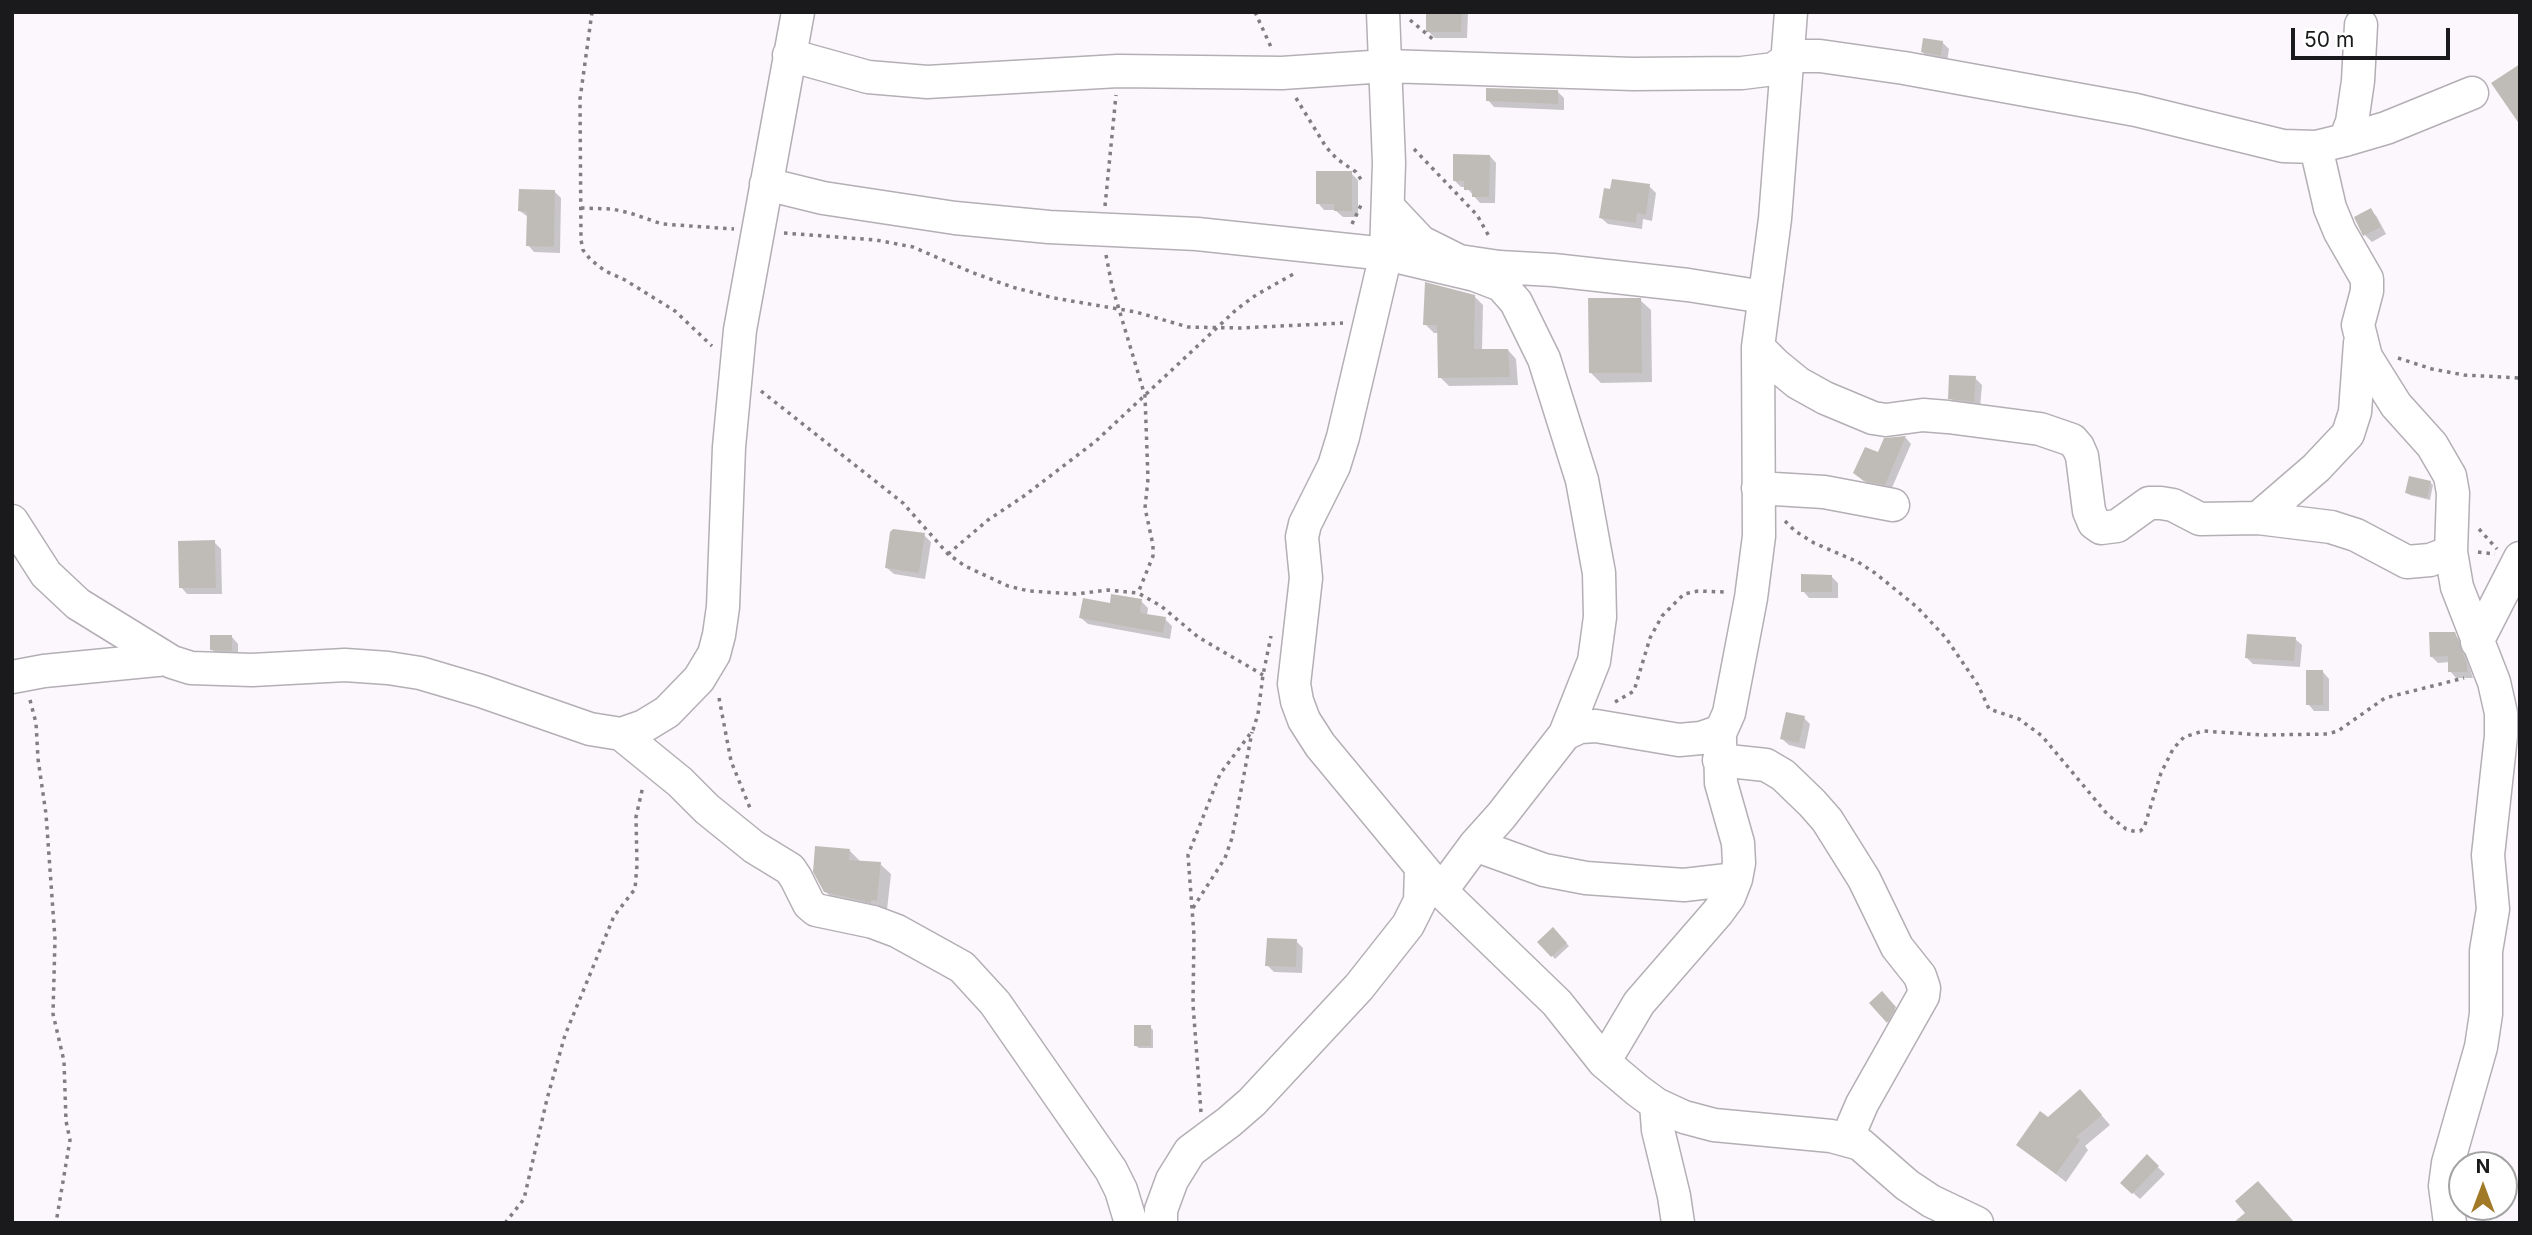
<!DOCTYPE html>
<style>
body{margin:0}
#map{position:relative;width:2532px;height:1235px;overflow:hidden;background:#fbf7fc;font-family:Inter,sans-serif}
canvas{display:block}
.frame{position:absolute;inset:0;border:14px solid #1a191b;pointer-events:none}
.north{position:absolute;left:2448px;top:1151px;width:70px;height:70px;box-sizing:border-box;background:#fff;border:2px solid #a3a3a4;border-radius:50%;rotate:0deg;font-size:19px;font-weight:700;line-height:28px;text-align:center;color:#1a191b}
.north::after{content:'';display:block;margin:auto;width:24px;height:32px;background:#a17927;clip-path:polygon(50% 0,100% 100%,50% 72%,0 100%)}
.scale{position:absolute;left:2291px;top:28px;width:159px;height:32px;box-sizing:border-box;border:4px solid #1a191b;border-top:0;padding-left:9px;font-size:21px;line-height:24px;white-space:nowrap;color:#1a191b;-webkit-text-stroke:5px #fff;paint-order:stroke}
</style>
<div id="map">
<canvas width="2532" height="1235"></canvas>
<div class="frame"></div>
<div class="north">N</div>
<div class="scale">50 m</div>
</div>
<script>
const ctx = document.querySelector('canvas').getContext('2d');
ctx.lineJoin = 'round';
function paint(path, color) { ctx.fillStyle = color; ctx.fill(path, 'evenodd'); }
const poly = rows => new Path2D(rows.map(r => 'M' + r).join(''));
function stroke(path, color, width, dash) { ctx.strokeStyle = color; ctx.lineWidth = width; ctx.lineCap = dash ? 'butt' : 'round'; ctx.setLineDash(dash || []); ctx.stroke(path); }
const shadow = poly([
 [1428,12,1468,12,1467,38,1435,38,1428,31],
 [1942,42,1949,49,1947,62,1929,58,1922,52],
 [1558,92,1564,98,1564,110,1494,107,1488,100],
 [1490,156,1496,163,1495,203,1480,203,1466,187,1461,187,1454,180],
 [1351,173,1358,180,1358,217,1343,217,1335,210,1324,210,1318,203],
 [1649,186,1656,193,1652,221,1643,219,1642,229,1608,224,1601,218],
 [554,191,561,198,560,253,534,252,528,245,528,217,520,211],
 [2371,210,2377,217,2386,234,2372,242,2365,235],
 [1474,296,1483,305,1482,351,1508,350,1516,359,1518,385,1449,386,1440,377,1439,333,1434,333,1425,324],
 [1640,300,1651,310,1652,382,1601,383,1591,373],
 [1975,378,1982,385,1980,408,1957,405,1950,398],
 [1906,438,1911,444,1891,490,1872,486,1861,479,1879,454,1885,440],
 [2430,482,2433,485,2430,500,2410,495,2407,493],
 [924,535,931,542,925,579,894,574,887,568],
 [214,542,221,549,222,594,187,594,181,587],
 [1832,577,1838,583,1838,598,1809,598,1803,591],
 [1141,601,1148,608,1147,616,1165,619,1172,626,1170,639,1088,624,1081,618,1111,605],
 [2454,634,2461,641,2473,678,2456,678,2450,671,2450,662,2438,663,2431,656],
 [232,637,238,644,238,657,219,656,212,650],
 [2295,639,2302,645,2300,667,2253,664,2247,658],
 [2323,672,2329,679,2329,711,2314,711,2308,704],
 [1804,718,1810,724,1805,749,1789,745,1782,739],
 [850,851,860,861,880,864,891,874,887,910,837,903,826,892],
 [1553,930,1569,946,1555,959,1540,942],
 [1296,941,1303,948,1302,973,1274,972,1267,965],
 [1888,1000,1901,1015,1894,1028,1872,1003],
 [1150,1027,1153,1030,1153,1048,1139,1048,1136,1046],
 [2089,1101,2110,1125,2085,1146,2088,1150,2066,1182,2018,1145,2048,1119],
 [2147,1157,2165,1174,2140,1199,2122,1183]
]);
const building = poly([
 [1426,12,1462,12,1461,32,1426,32],
 [1923,38,1943,41,1941,56,1921,52],
 [2520,64,2520,125,2491,83],
 [1486,88,1558,90,1558,104,1486,101],
 [1453,154,1490,155,1489,197,1472,197,1472,190,1464,190,1464,181,1453,181],
 [1316,171,1352,171,1352,211,1334,211,1334,204,1316,204],
 [1612,179,1650,184,1646,215,1637,213,1636,223,1599,218,1604,188,1610,189],
 [519,189,555,190,554,247,526,246,527,212,518,211],
 [2371,208,2381,227,2363,236,2354,217],
 [1425,282,1475,295,1474,349,1508,349,1510,377,1438,378,1437,325,1423,325],
 [1588,298,1641,298,1642,373,1589,373],
 [1949,375,1976,376,1974,402,1948,399],
 [1906,436,1885,485,1864,481,1853,473,1865,447,1878,452,1884,438],
 [2409,476,2431,481,2427,498,2405,493],
 [893,529,925,533,919,573,885,568,890,532],
 [215,540,216,588,179,588,178,541],
 [1801,574,1832,575,1832,592,1801,592],
 [1111,594,1142,599,1140,613,1166,617,1163,633,1079,618,1083,598,1110,603],
 [2429,632,2455,632,2467,664,2467,672,2448,672,2448,656,2430,657],
 [2247,634,2296,637,2294,661,2245,658],
 [210,635,232,635,232,651,210,650],
 [2306,670,2323,670,2323,705,2306,705],
 [1786,712,1805,716,1799,743,1780,739],
 [815,846,850,849,849,860,881,862,877,901,871,900,871,903,824,892,813,872],
 [1553,927,1567,943,1551,957,1537,942],
 [1267,938,1297,939,1296,967,1265,966],
 [1882,991,1896,1007,1887,1023,1869,1003],
 [1134,1025,1151,1025,1151,1046,1134,1046],
 [2080,1089,2102,1115,2076,1137,2080,1140,2056,1174,2016,1145,2040,1111,2048,1117],
 [2147,1154,2159,1166,2132,1194,2120,1183],
 [2258,1181,2295,1223,2233,1223,2245,1213,2235,1201]
]);
const path = poly([
 [592,12,580,99,581,240,583,250,590,259,605,271,625,280,675,311,712,346],
 [1255,12,1271,47],
 [1410,20,1434,40],
 [1296,98,1326,147,1337,159,1356,172,1362,181],
 [1414,149,1477,215,1490,238],
 [1105,206,1116,95],
 [581,208,612,209,630,213,662,224,734,229],
 [1352,224,1361,205],
 [784,233,876,240,913,247,971,272,1012,287,1054,298,1136,312,1188,327,1240,328,1343,323],
 [1106,255,1112,286,1145,396,1148,479,1145,508,1153,545,1153,556,1138,593],
 [2398,358,2432,369,2464,375,2520,378],
 [761,391,903,503,948,554,965,566,1008,586,1029,591,1076,594,1108,590,1138,593,1161,606,1198,637,1263,675],
 [1785,521,1795,531,1814,543,1858,562,1875,573,1917,607,1946,638,1978,685,1989,709,2019,719,2042,736,2108,815,2126,829,2133,831,2140,831,2144,828,2161,773,2173,749,2184,737,2203,731,2263,735,2327,734,2338,731,2385,698,2464,678],
 [2479,529,2497,549],
 [2478,552,2495,554],
 [948,554,988,520,1024,496,1096,441,1237,309,1256,295,1297,272],
 [719,698,731,761,750,808],
 [30,700,36,723,38,759,46,814,55,939,53,1014,64,1061,66,1121,70,1140,56,1223],
 [1615,702,1634,691,1650,638,1662,616,1684,594,1698,591,1725,592],
 [1193,908,1225,858,1232,838,1252,732],
 [1201,1112,1193,1004,1194,935,1188,855,1220,774,1253,730,1258,714,1263,675,1271,636],
 [505,1223,524,1199,547,1099,565,1035,614,916,635,889,637,865,636,817,643,786]
]);
const minor = poly([
 [1383,12,1389,163,1386,254,1343,437,1334,466,1305,524,1302,537,1306,578,1294,684,1297,701,1304,720,1320,745,1441,891,1557,1003,1604,1062,1637,1090,1656,1104,1684,1117,1714,1125,1831,1136,1860,1144,1907,1185,1931,1201,1977,1223],
 [789,55,868,77,927,82,1118,71,1282,73,1386,66,1633,74,1742,73,1774,69,1787,59,1799,56,1820,56,1904,68,2136,110,2283,146,2316,147,2345,140,2386,128,2472,93],
 [2345,140,2352,122,2358,81,2361,25],
 [2316,147,2330,208,2340,232,2367,279,2367,291,2358,325,2366,357,2396,405,2432,445,2450,476,2453,493,2451,552,2457,587,2494,682,2501,713,2501,736,2488,855,2493,909,2486,951,2486,1014,2481,1047,2448,1163,2445,1186,2450,1223],
 [766,184,823,198,955,218,1049,227,1197,234,1386,254,1475,275,1501,285,1516,302,1544,359,1582,480,1599,573,1600,617,1594,661,1565,734,1501,816,1475,845,1441,891],
 [1388,207,1421,242,1459,261,1499,267,1553,270,1688,285,1764,297],
 [1758,347,1776,365,1798,383,1825,398,1873,418,1886,420,1923,415,1948,417,2040,429,2072,440,2078,447,2082,456,2089,511,2094,523,2101,528,2117,526,2149,503,2161,503,2173,505,2200,519,2258,518,2331,527,2356,535,2407,562,2430,560,2451,552],
 [1758,488,1824,492,1893,505],
 [2258,518,2316,468,2348,434,2355,412,2360,343],
 [12,521,46,574,78,604,172,662,191,668,252,670,345,665,388,668,420,673,481,691,590,729,621,734,644,726,667,712,699,679,714,654,719,635,723,607,729,447,740,330,798,12],
 [2477,642,2520,558],
 [12,677,44,671,167,659],
 [621,734,680,782,707,809,754,847,790,869,796,878,809,904,816,910,873,922,897,931,962,967,995,1003,1111,1170,1121,1190,1131,1223],
 [1565,734,1580,727,1596,726,1679,740,1701,738,1721,731,1729,713,1751,598,1759,536,1758,347,1775,219,1791,12],
 [1719,760,1766,765,1783,775,1812,803,1827,820,1864,879,1897,947,1920,976,1924,988,1923,996,1862,1104,1847,1139],
 [1475,845,1544,870,1586,878,1684,885,1736,879],
 [1604,1062,1639,1003,1718,912,1729,897,1736,879,1739,863,1738,843,1721,783,1720,739],
 [1656,1104,1658,1130,1674,1196,1678,1223],
 [1161,1223,1161,1210,1172,1180,1190,1151,1229,1122,1252,1102,1359,987,1408,925,1420,901,1421,869]
]);
paint(shadow, '#0003');
paint(building, '#bfbcb8');
stroke(minor, '#b3afb4', 35);
stroke(path, '#807e81', 3.5, [3.5, 5]);
stroke(minor, '#fff', 32);
</script>
